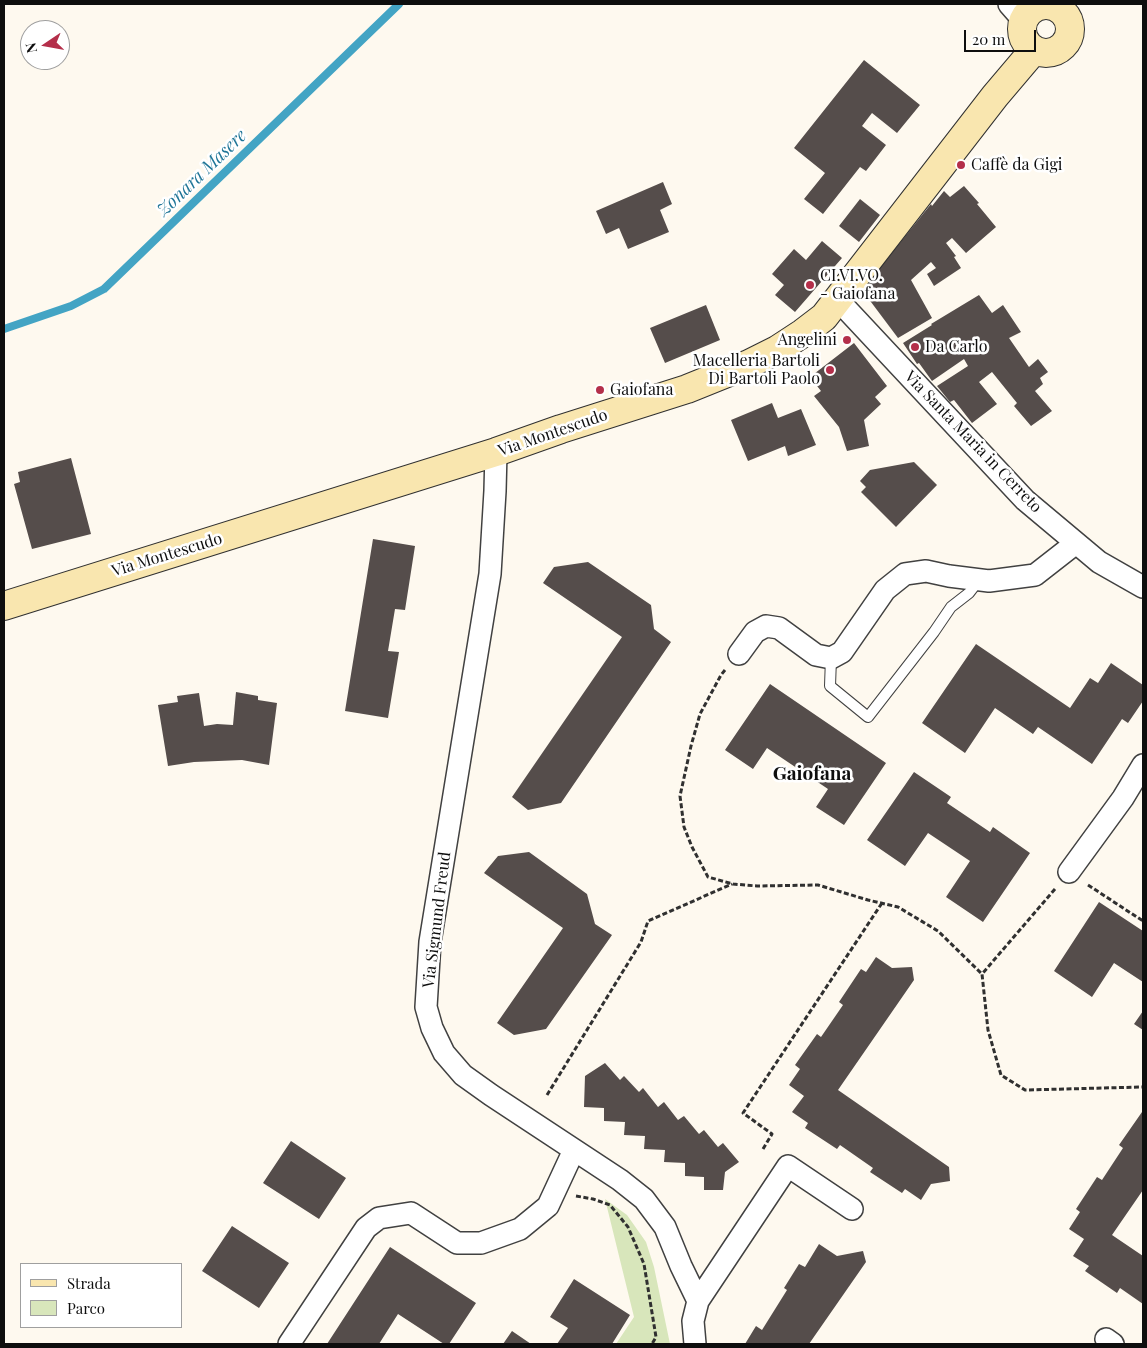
<!DOCTYPE html>
<meta charset="utf-8">
<style>
body{margin:0}
#map{position:relative;width:1147px;height:1348px;overflow:hidden;background:#fef9ef;font-family:"Playfair Display",serif}
canvas{display:block}
.frame{position:absolute;inset:0;border:5px solid #0e0e0e;pointer-events:none}
.legend{position:absolute;left:20px;top:1263px;width:162px;height:65px;box-sizing:border-box;background:#fff;border:1px solid #9f9f9f;margin:0;padding:6px 9px;list-style:none;font-size:15px;color:#0e0e0e}
.legend li{display:flex;align-items:center;gap:10px;height:25px}
.legend b{width:25px;border:1px solid #9f9f9f}
.north{position:absolute;left:20px;top:20px;width:50px;height:50px;box-sizing:border-box;background:#fff;border:1px solid #9f9f9f;border-radius:50%;rotate:258deg;font-size:14px;font-weight:700;line-height:20px;text-align:center;color:#0e0e0e}
.north::after{content:'';display:block;margin:auto;width:18px;height:22px;background:#b42f4a;clip-path:polygon(50% 0,100% 100%,50% 72%,0 100%)}
.scale{position:absolute;left:964px;top:30px;width:72px;height:22px;box-sizing:border-box;border:2px solid #0e0e0e;border-top:0;padding-left:6px;font-size:15px;line-height:18px;white-space:nowrap;color:#0e0e0e;-webkit-text-stroke:4px #fff;paint-order:stroke}
</style>
<div id="map">
<canvas width="1147" height="1348"></canvas>
<div class="frame"></div>
<ul class="legend">
<li><b style="height:6px;background:#f9e6af"></b>Strada</li>
<li><b style="height:14px;background:#d8e6bb"></b>Parco</li>
</ul>
<div class="north">N</div>
<div class="scale">20 m</div>
</div>
<script>
const ctx = document.querySelector('canvas').getContext('2d');
ctx.lineJoin = 'round';
function paint(path, color) { ctx.fillStyle = color; ctx.fill(path, 'evenodd'); }
const poly = rows => new Path2D(rows.map(r => 'M' + r).join(''));
function stroke(path, color, width, dash) { ctx.strokeStyle = color; ctx.lineWidth = width; ctx.lineCap = dash ? 'butt' : 'round'; ctx.setLineDash(dash || []); ctx.stroke(path); }
function label(font, color, halo, rows, align = 'center') {
  ctx.font = font + ' "Playfair Display",serif'; ctx.lineWidth = 5; ctx.setLineDash([]); ctx.textBaseline = 'middle'; ctx.strokeStyle = halo; ctx.fillStyle = color; for (const [text, x, y, turn = 0] of rows) {
    ctx.save(); ctx.translate(x, y); ctx.rotate((+turn || 0) * Math.PI / 180); ctx.textAlign = isNaN(turn) ? turn : align; if (halo) ctx.strokeText(text, 0, 0); ctx.fillText(text, 0, 0); ctx.restore();
  }
}
const green = poly([
 [605,1199,627,1215,646,1242,654,1267,670,1344,616,1344,634,1317]
]);
const stream = poly([
 [4,329,71,306,104,289,399,4]
]);
const building = poly([
 [864,60,920,105,897,133,872,113,862,126,886,145,866,171,860,167,823,214,804,199,825,173,794,148],
 [663,182,672,204,660,210,669,232,628,249,619,228,606,234,596,211],
 [964,186,979,203,977,204,996,227,966,253,952,238,946,243,956,256,954,257,961,268,934,286,927,274,936,268,931,262,911,280,932,318,898,338,862,290,931,204,932,206,944,191,950,197],
 [860,199,880,215,859,242,839,226],
 [822,241,842,258,795,312,775,295,784,285,772,274,794,249,806,260],
 [979,295,992,313,1003,305,1021,332,1009,338,1029,367,1038,359,1048,372,1040,378,1043,384,1035,391,1052,411,1031,426,1014,406,1017,403,992,372,979,382,997,404,972,423,954,400,950,402,937,386,968,366,964,359,932,381,919,363,917,364,903,343,932,325,931,324],
 [706,305,720,340,665,363,650,328],
 [854,343,887,386,875,397,881,404,864,420,869,446,847,451,839,427,814,396,821,391,810,377],
 [772,403,778,418,801,409,816,445,788,456,785,446,748,461,731,420],
 [71,458,91,534,32,549,14,484,20,482,18,472],
 [914,462,937,485,896,527,861,492,866,487,860,481,870,470],
 [373,539,415,546,405,610,395,609,388,651,399,652,388,718,345,711],
 [588,562,651,605,654,629,671,642,561,803,528,810,512,797,622,637,543,583,554,567],
 [976,644,1070,708,1090,678,1098,683,1111,663,1143,685,1143,701,1128,723,1122,719,1092,764,1038,727,1033,734,995,708,965,753,922,723],
 [770,684,886,763,844,825,816,807,828,789,767,748,753,769,725,750],
 [236,692,258,696,258,700,277,703,269,765,242,760,194,762,168,766,158,705,178,702,177,696,199,693,204,726,217,724,233,725],
 [914,772,951,797,947,803,990,832,993,827,1030,853,983,922,946,897,970,861,928,833,905,866,867,840],
 [529,852,587,894,595,924,612,935,546,1029,514,1035,497,1023,563,928,484,873,498,856],
 [1099,902,1143,931,1143,982,1114,963,1092,997,1054,971],
 [876,957,892,968,912,967,914,980,838,1090,949,1167,950,1181,931,1184,921,1200,905,1189,902,1193,870,1172,873,1168,840,1145,837,1149,805,1128,808,1123,792,1112,804,1096,789,1085,800,1069,795,1065,817,1034,821,1037,843,1005,839,1002,861,969,866,972],
 [1143,1011,1143,1030,1134,1024],
 [605,1063,620,1080,624,1076,639,1092,643,1088,658,1107,664,1102,678,1120,684,1116,699,1134,704,1130,718,1147,723,1143,739,1162,725,1172,723,1190,704,1190,704,1177,685,1176,685,1163,664,1162,665,1150,644,1149,645,1136,624,1135,625,1122,604,1121,604,1108,584,1107,585,1076],
 [1142,1112,1143,1113,1143,1190,1112,1235,1143,1256,1143,1304,1120,1288,1117,1293,1085,1271,1089,1266,1073,1256,1084,1239,1069,1229,1080,1212,1076,1209,1097,1177,1102,1180,1123,1148,1119,1145],
 [291,1141,346,1178,319,1219,263,1183],
 [232,1226,289,1263,259,1308,202,1271],
 [819,1244,837,1256,863,1251,866,1262,809,1344,745,1344,756,1326,762,1330,787,1290,784,1288,799,1264,805,1267],
 [390,1247,476,1303,449,1344,444,1344,398,1314,379,1344,327,1344],
 [574,1279,630,1315,612,1344,557,1344,568,1328,550,1317],
 [512,1331,531,1344,503,1344]
]);
const path = poly([
 [725,670,721,675,700,714,691,746,680,796,684,827,692,847,708,877,733,884,757,886,818,885,868,900,898,907,938,931,982,974],
 [1088,885,1143,921],
 [1055,889,982,974,988,1030,1001,1075,1025,1090,1143,1087],
 [547,1095,641,942,648,921,732,884],
 [763,1149,772,1134,743,1113,882,903],
 [576,1196,593,1199,610,1205,628,1227,644,1264,656,1337,652,1344]
]);
const lane = poly([
 [831,658,830,686,868,717,934,632,951,607,969,593,979,580]
]);
const street = poly([
 [1009,4,1023,20],
 [838,300,1025,500,1099,562,1143,587],
 [496,452,495,491,490,574,430,942,426,1007,432,1028,444,1053,463,1075,491,1095,620,1180,644,1199,665,1227,681,1266,698,1301,693,1321,695,1344],
 [739,654,755,632,766,626,779,628,816,655,831,658,842,652,885,590,905,574,926,571,949,576,989,581,1035,575,1076,543],
 [1069,872,1123,798,1143,765],
 [698,1301,788,1166,852,1209],
 [1106,1339,1113,1344],
 [289,1344,366,1228,379,1218,411,1213,457,1243,481,1243,520,1229,548,1206,574,1150]
]);
const secondary = poly([
 '1022 29a24 24 0 1 1 48 0a24 24 0 1 1-48 0Z',
 [4,606,496,452,561,429,687,389,749,364,777,350,803,333,824,317,995,96,1034,50]
]);
const markers = [
 [961,165,5,"#b42f4a"],
 [810,285,5,"#b42f4a"],
 [847,340,5,"#b42f4a"],
 [915,347,5,"#b42f4a"],
 [830,370,5,"#b42f4a"],
 [600,390,5,"#b42f4a"]
];
const poiNames = [
 ["Caffè da Gigi",971,165],
 ["CI.VI.VO.",820,276],
 ["- Gaiofana",820,294],
 ["Angelini",837,340,"right"],
 ["Da Carlo",925,347],
 ["Macelleria Bartoli",820,361,"right"],
 ["Di Bartoli Paolo",820,379,"right"],
 ["Gaiofana",610,390]
];
const streetNames = [
 ["Via Montescudo",553,433,-19],
 ["Via Santa Maria in Cerreto",973,442,46],
 ["Via Montescudo",167,555,-17],
 ["Via Sigmund Freud",437,920,-83]
];
const waterNames = [
 ["Zonara Masere",202,173,-44]
];
const quarterNames = [
 ["Gaiofana",812,774]
];
paint(green, '#d8e6bb');
stroke(stream, '#43a4c4', 8);
paint(building, '#554d4b');
stroke(lane, '#414141', 12);
stroke(street, '#414141', 24);
stroke(secondary, '#303030', 30);
stroke(path, '#303030', 3, [5, 2.5]);
stroke(lane, '#fff', 10);
stroke(street, '#fff', 21);
stroke(secondary, '#f9e6af', 28);
for (const [x, y, r, color] of markers) { const dot = new Path2D(); dot.arc(x, y, r, 0, 2 * Math.PI); ctx.fillStyle = color; ctx.fill(dot); stroke(dot, '#fff', 2); }
label('16px', '#0e0e0e', '#fff', poiNames, 'left');
label('16px', '#0e0e0e', '#fff', streetNames);
label('italic 18px', '#1f7597', '#fff', waterNames);
label('bold 19px', '#0e0e0e', '#fff', quarterNames);
</script>
